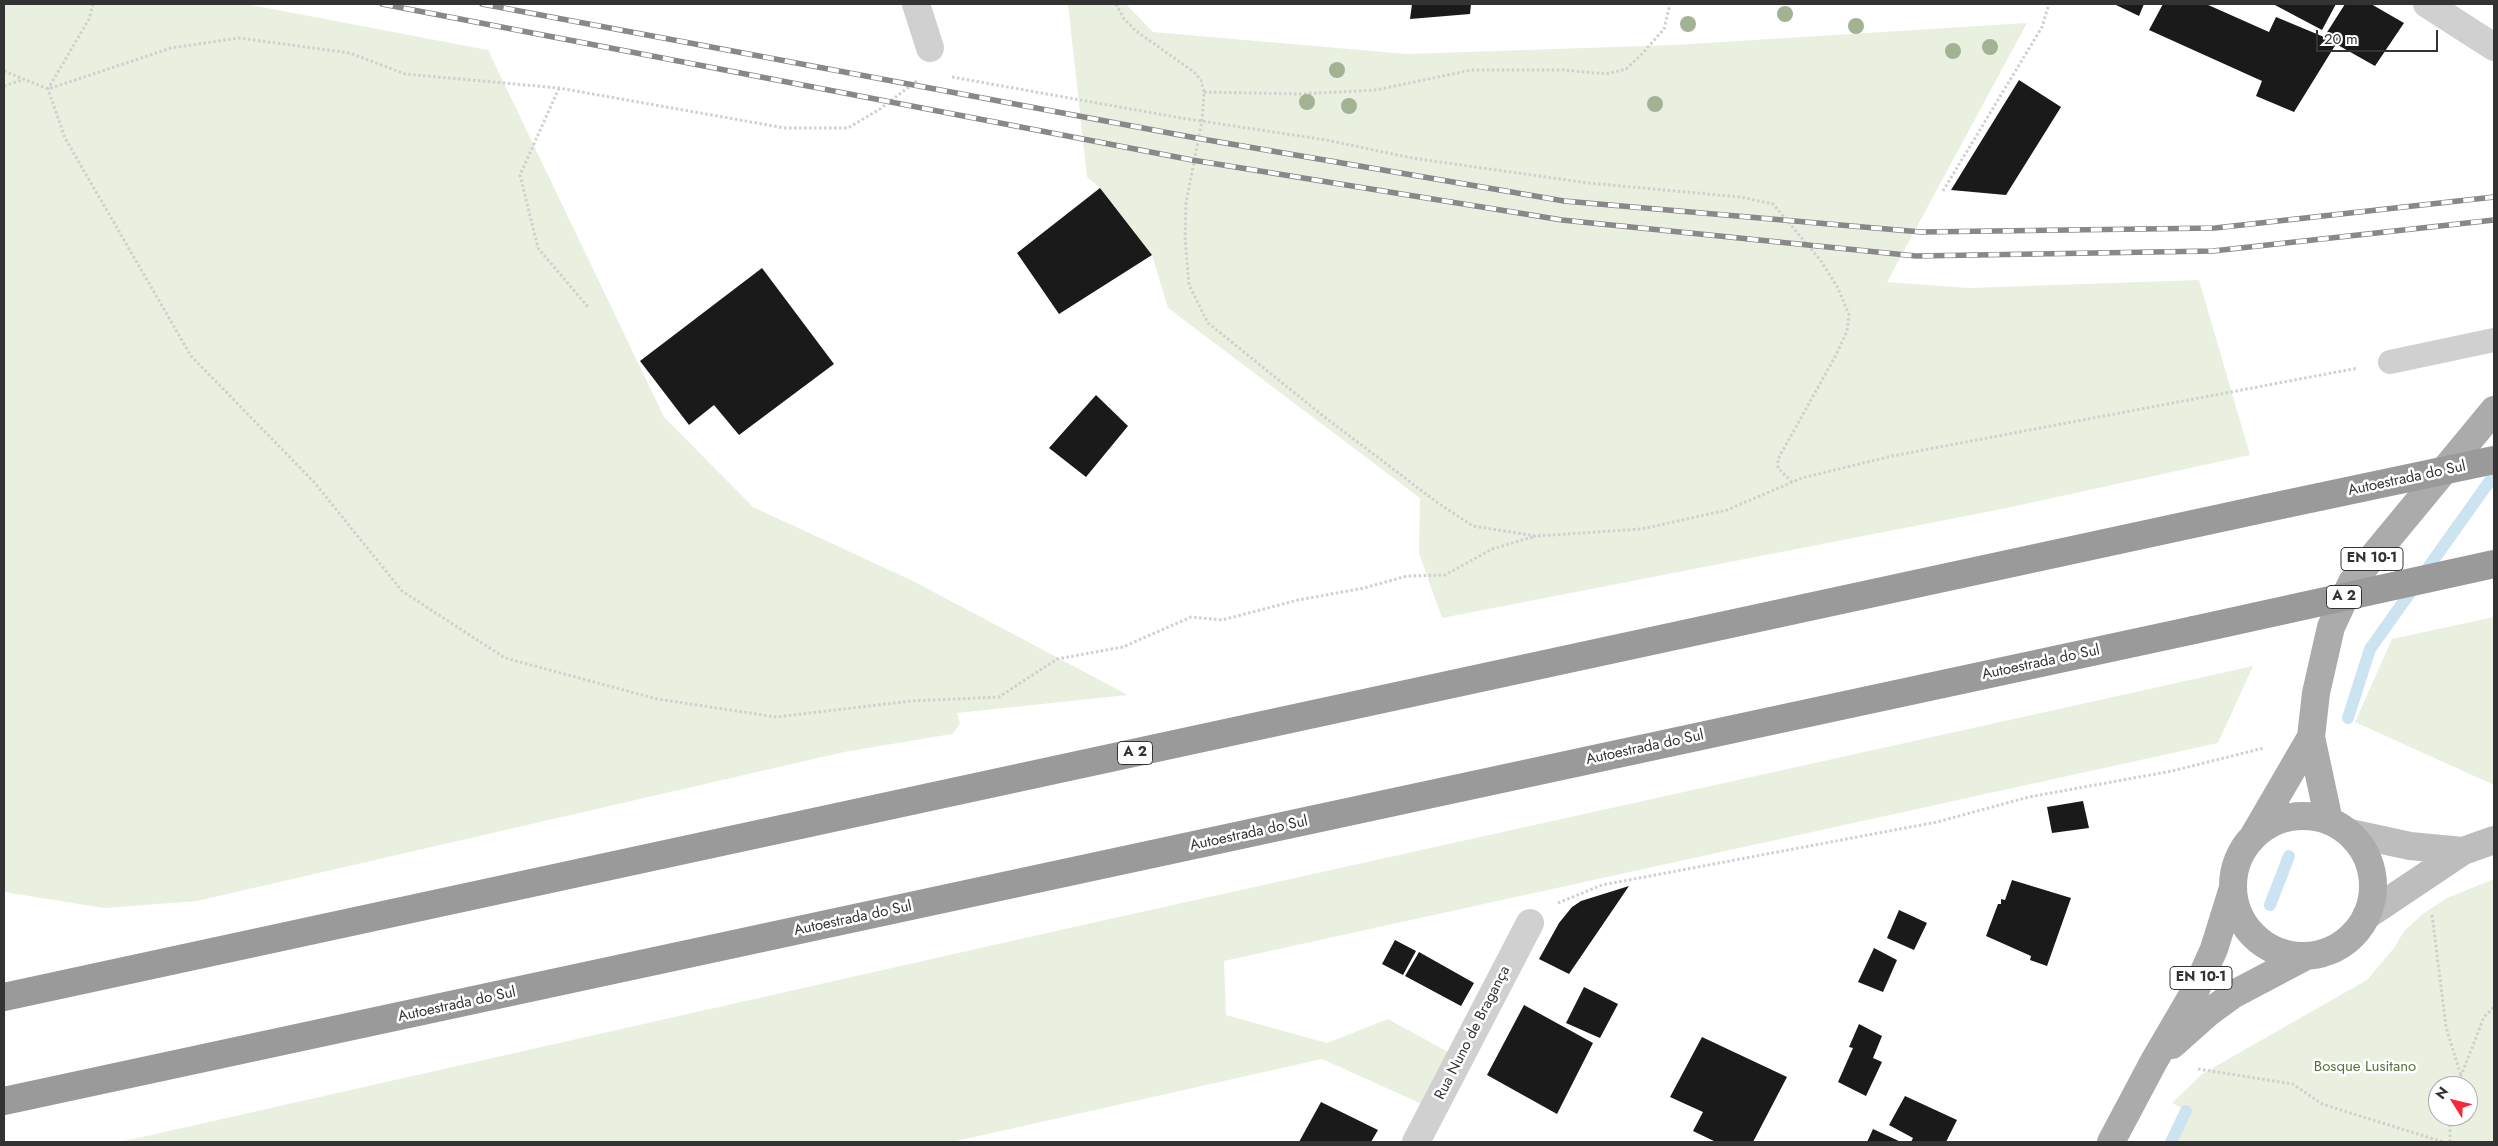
<!DOCTYPE html>
<meta charset="utf-8">
<style>
body{margin:0}
#map{position:relative;width:2498px;height:1146px;overflow:hidden;background:#fff;font-family:Jost,sans-serif}
canvas{display:block}
.frame{position:absolute;inset:0;border:5px solid #333;pointer-events:none}
.north{position:absolute;left:2428px;top:1076px;width:50px;height:50px;box-sizing:border-box;background:#fff;border:1px solid #adadad;border-radius:50%;rotate:306deg;font-size:14px;font-weight:700;line-height:20px;text-align:center;color:#333}
.north::after{content:'';display:block;margin:auto;width:18px;height:22px;background:#f6283b;clip-path:polygon(50% 0,100% 100%,50% 72%,0 100%)}
.scale{position:absolute;left:2316px;top:30px;width:122px;height:22px;box-sizing:border-box;border:2px solid #333;border-top:0;padding-left:6px;font-size:15px;line-height:18px;white-space:nowrap;color:#333;-webkit-text-stroke:4px #fff;paint-order:stroke}
</style>
<div id="map">
<canvas width="2498" height="1146"></canvas>
<div class="frame"></div>
<div class="north">N</div>
<div class="scale">20 m</div>
</div>
<script>
const ctx = document.querySelector('canvas').getContext('2d');
ctx.lineJoin = 'round';
function paint(path, color) { ctx.fillStyle = color; ctx.fill(path, 'evenodd'); }
const poly = rows => new Path2D(rows.map(r => 'M' + r).join(''));
function stroke(path, color, width, dash) { ctx.strokeStyle = color; ctx.lineWidth = width; ctx.lineCap = dash ? 'butt' : 'round'; ctx.setLineDash(dash || []); ctx.stroke(path); }
function label(font, color, halo, rows, align = 'center') {
  ctx.font = font + ' Jost,sans-serif'; ctx.lineWidth = 5; ctx.setLineDash([]); ctx.textBaseline = 'middle'; ctx.strokeStyle = halo; ctx.fillStyle = color; for (const [text, x, y, turn = 0] of rows) {
    ctx.save(); ctx.translate(x, y); ctx.rotate((+turn || 0) * Math.PI / 180); ctx.textAlign = isNaN(turn) ? turn : align; if (halo) ctx.strokeText(text, 0, 0); ctx.fillText(text, 0, 0); ctx.restore();
  }
}
const green = poly([
 [4,4,246,4,488,50,664,417,753,507,913,581,1128,695,957,713,960,724,952,734,844,752,197,901,104,908,4,892],
 [1068,4,1126,4,1153,32,1407,54,1674,45,2027,23,1887,282,1969,288,2199,280,2250,455,2002,509,1442,618,1419,553,1420,498,1168,308,1152,255,1100,188,1087,177],
 [2494,617,2494,785,2355,722,2392,639],
 [2253,666,2218,743,1224,961,1226,1015,1327,1043,1388,1019,1450,1053,1424,1105,1322,1059,952,1142,120,1142,1078,926],
 [2494,879,2494,1142,2176,1142,2190,1112,2172,1103,2202,1074,2367,980,2394,948,2404,931,2424,913,2447,898],
 [2438,1086,2468,1086,2468,1116,2438,1116]
]);
const stream = poly([
 [2348,718,2370,649,2494,475],
 [2270,905,2289,856],
 [2171,1142,2186,1111]
]);
const building = poly([
 [1412,4,1471,4,1470,14,1410,19],
 [2114,4,2144,4,2139,16],
 [2163,4,2206,4,2269,32,2276,17,2324,37,2345,4,2371,4,2404,23,2375,66,2336,44,2294,112,2256,96,2262,81,2149,30],
 [2273,4,2336,4,2322,30],
 [2019,80,2061,107,2006,195,1951,190],
 [1100,188,1152,255,1059,314,1017,253],
 [762,268,834,364,739,435,714,405,689,425,640,361],
 [1096,395,1128,426,1086,477,1049,448],
 [2083,801,2089,828,2052,833,2047,807],
 [2012,880,2071,898,2047,966,2030,960,2031,956,1986,936,1998,904,2001,904,2001,899,2005,900],
 [1629,886,1569,974,1539,959,1559,923,1572,907,1581,901],
 [1899,910,1927,923,1914,950,1887,938],
 [1395,940,1416,951,1403,975,1382,964],
 [1874,948,1897,960,1883,992,1858,982],
 [1419,952,1474,983,1461,1006,1405,976],
 [1584,987,1618,1004,1600,1038,1566,1023],
 [1524,1005,1593,1043,1557,1114,1487,1075],
 [1859,1024,1882,1036,1873,1058,1882,1062,1866,1096,1838,1082,1853,1048,1849,1047],
 [1702,1037,1787,1077,1753,1142,1716,1142,1693,1131,1703,1112,1670,1097],
 [1905,1096,1957,1120,1946,1142,1911,1142,1913,1138,1889,1125],
 [1321,1102,1378,1130,1371,1142,1299,1142],
 [1873,1129,1901,1142,1867,1142]
]);
const path = poly([
 [93,4,89,19,48,89,65,138,191,356,314,482,402,591,505,658,657,699,776,717,911,701,999,697,1057,659,1123,647,1191,617,1222,620,1298,600,1364,588,1407,576,1445,575,1492,549,1536,536],
 [1116,4,1124,19,1136,31,1194,72,1201,80,1204,92,1202,121,1186,203,1185,238,1189,285,1208,323,1322,415,1438,503,1473,526,1536,536,1642,529,1727,510,1802,478,1892,456,2358,368],
 [4,71,48,89,171,48,239,38,350,53,405,74,559,88,785,128,848,128,880,109,918,80],
 [952,77,1181,118,1326,140,1412,158,1588,183,1740,197,1773,204,1821,261,1838,288,1849,315,1847,331,1836,355,1778,459,1778,468,1792,482],
 [4,86,22,80],
 [559,88,520,175,538,248,588,307],
 [1204,92,1298,94,1376,90,1471,70,1564,70,1606,74,1626,69,1640,56,1664,29,1670,4],
 [1943,191,2042,27,2049,4],
 [1558,903,1602,885,1937,822,2029,797,2172,771,2264,748],
 [2432,915,2446,1027,2461,1076],
 [2198,1069,2293,1084,2322,1104,2443,1142],
 [2457,1086,2484,1017,2494,1007],
 [2450,1142,2450,1116]
]);
const lane = poly([
 [2390,362,2494,340]
]);
const street = poly([
 [916,4,930,48],
 [2427,4,2494,47],
 [1416,1142,1530,923]
]);
const secondary = poly([
 [2350,833,2410,846,2463,851],
 [2366,916,2463,851,2494,840]
]);
const primary = poly([
 '2233 886a70 70 0 1 1 140 0a70 70 0 1 1-140 0Z',
 [2329,821,2311,737,2316,693,2331,627,2352,582,2494,410],
 [2254,835,2311,737],
 [2172,1045,2208,1013,2234,994,2306,956],
 [2111,1142,2154,1061,2196,989,2214,949,2233,888]
]);
const highway = poly([
 [4,997,2267,508],
 [4,1101,2194,630]
]);
const rail = poly([
 [382,4,1192,160,1562,220,1916,256,2213,251,2494,220],
 [482,4,1196,138,1564,201,1921,232,2215,228,2494,197]
]);
const highwayBridge = poly([
 [2267,508,2494,460],
 [2194,630,2494,564]
]);
const trees = [
 [1785,14],
 [1688,24],
 [1856,26],
 [1990,47],
 [1953,51],
 [1337,70],
 [1307,102],
 [1655,104],
 [1349,106]
];
const shields = [
 [2372,559,62],
 [2344,597,35],
 [1135,753,35],
 [2201,978,62]
];
const shieldNames = [
 ["EN 10-1",2372,559],
 ["A 2",2344,597],
 ["A 2",1135,753],
 ["EN 10-1",2201,978]
];
const streetNames = [
 ["Autoestrada do Sul",2407,479,-12],
 ["Autoestrada do Sul",2041,663,-12],
 ["Autoestrada do Sul",1645,748,-12],
 ["Autoestrada do Sul",1249,834,-12],
 ["Autoestrada do Sul",853,919,-12],
 ["Autoestrada do Sul",457,1005,-12],
 ["Rua Nuno de Bragança",1473,1033,-63]
];
const parkNames = [
 ["Bosque Lusitano",2365,1067]
];
paint(green, '#e9f0e0');
stroke(stream, '#cce3f1', 12);
paint(building, '#1a1a1a');
stroke(path, '#d0d0d0', 3, [2.5, 2.5]);
stroke(lane, '#d0d0d0', 24);
stroke(street, '#d0d0d0', 28);
stroke(secondary, '#bdbdbd', 28);
stroke(primary, '#ababab', 28);
stroke(highway, '#9a9a9a', 28);
stroke(rail, '#888', 5.5);
stroke(rail, '#fff', 4, [11]);
stroke(highwayBridge, '#9a9a9a', 28);
ctx.fillStyle = '#a2b393';
for (const [x, y] of trees) { ctx.beginPath(); ctx.arc(x, y, 8, 0, 2 * Math.PI); ctx.fill(); }
for (const [x, y, w] of shields) { const box = new Path2D(); box.roundRect(x - w / 2, y - 11.5, w, 23, 4); ctx.fillStyle = '#fff'; ctx.fill(box); stroke(box, '#333', 1); }
label('bold 14px', '#333', null, shieldNames);
label('15px', '#333', '#fff', streetNames);
label('15px', '#56743a', '#fff', parkNames);
</script>
